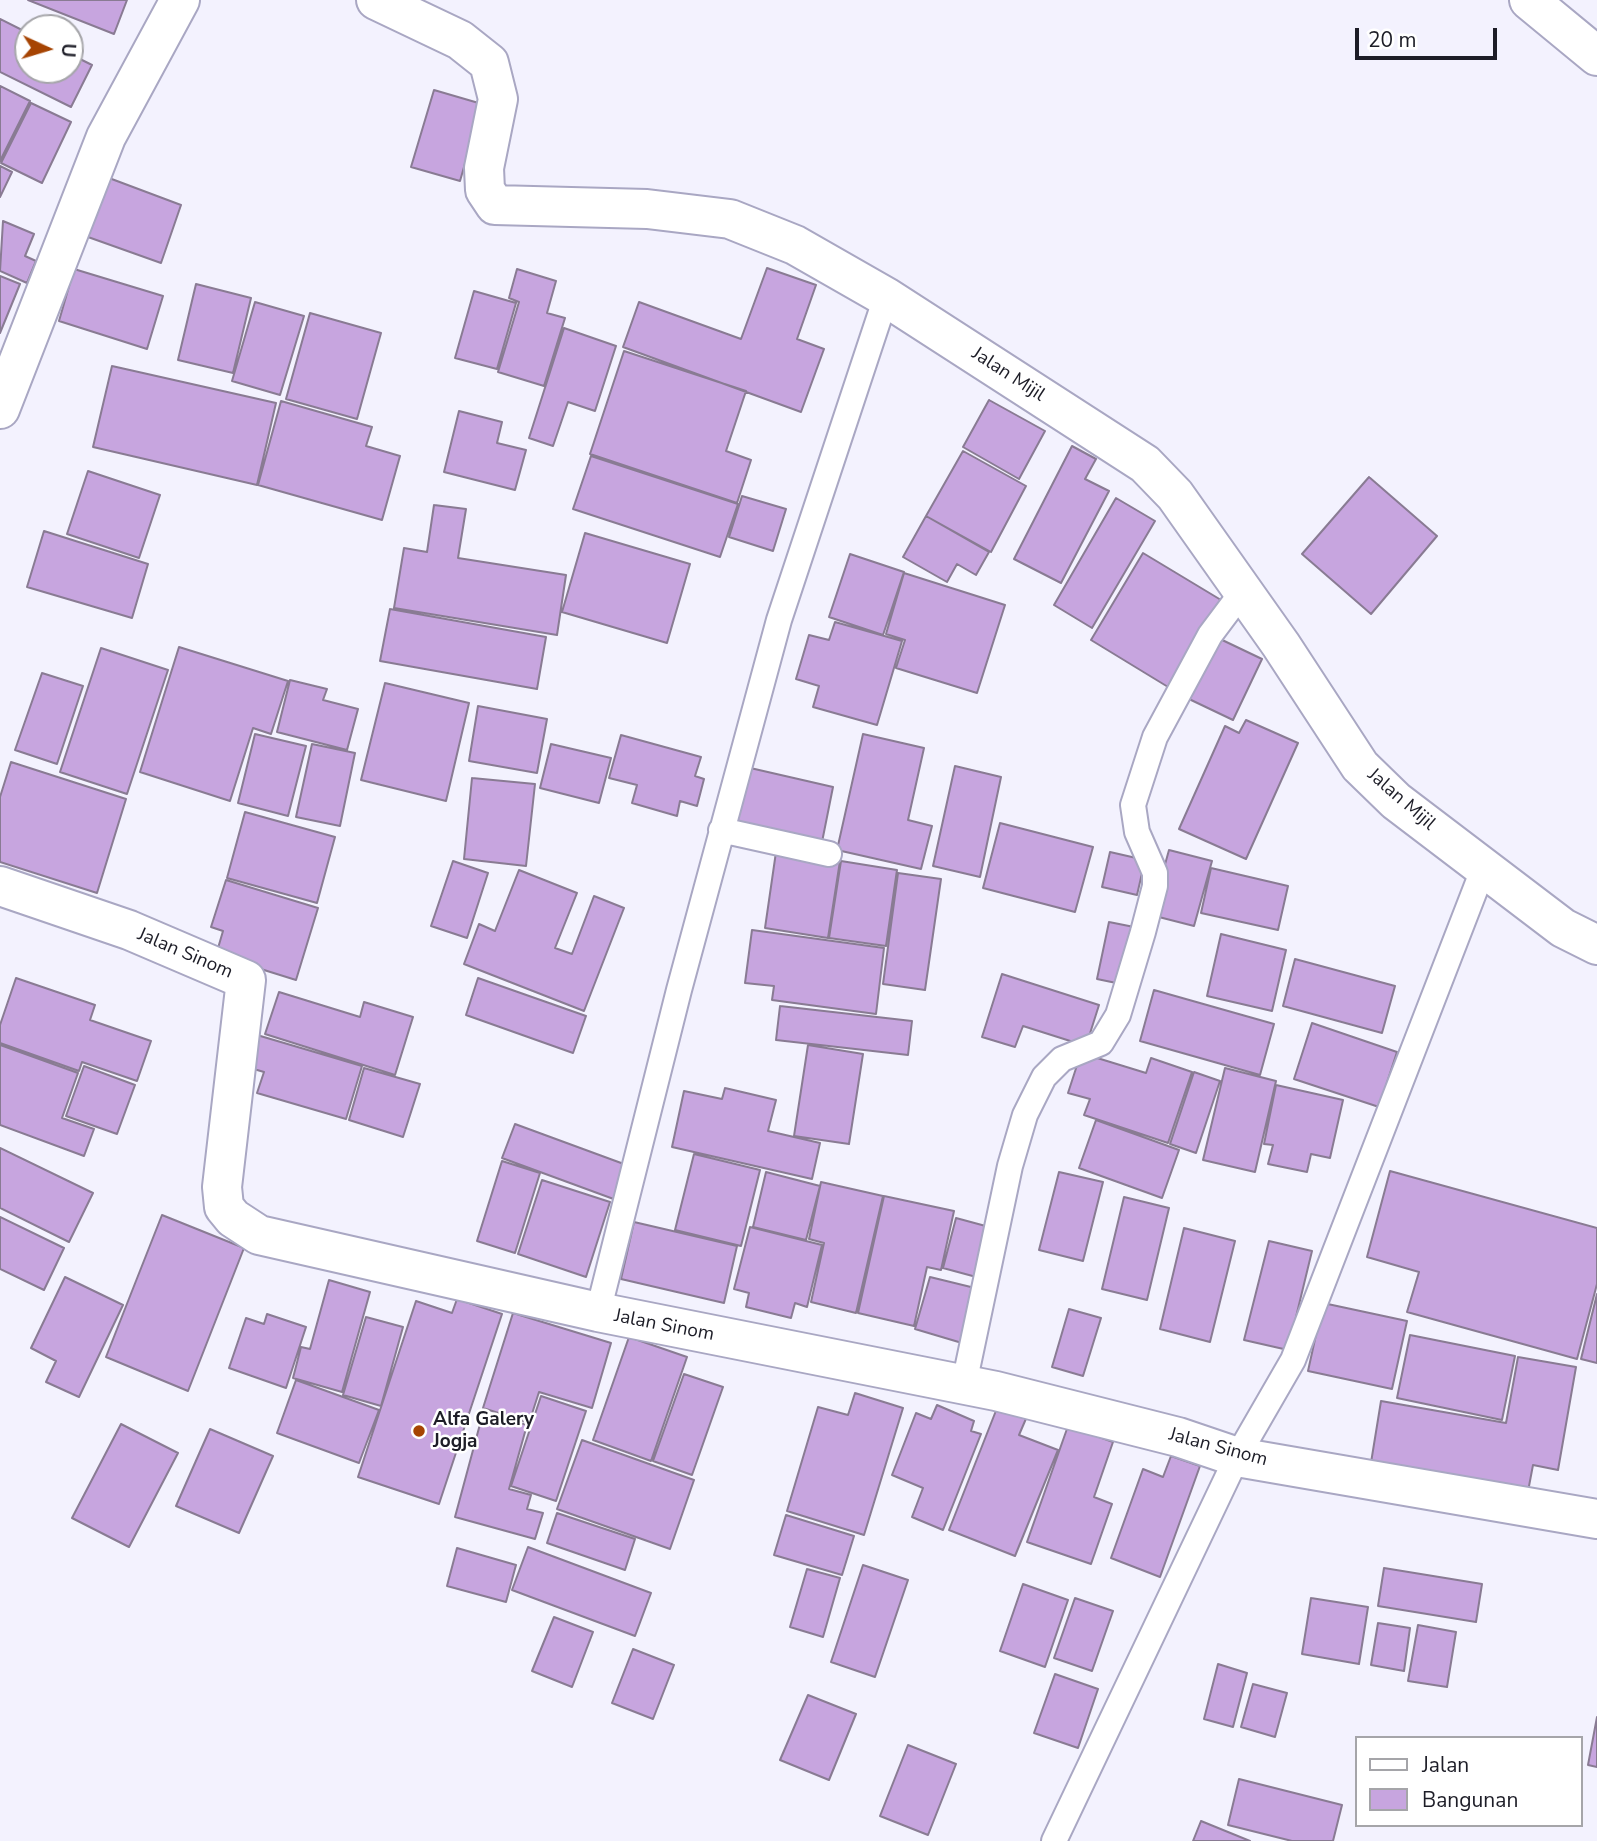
<!DOCTYPE html>
<style>
body{margin:0}
#map{position:relative;width:1597px;height:1841px;overflow:hidden;background:#f3f2fe;font-family:"Nunito Sans",sans-serif}
canvas{display:block}
.legend{position:absolute;left:1355px;top:1736px;width:228px;height:91px;box-sizing:border-box;background:#fff;border:2px solid #a5a5a9;margin:0;padding:9px 12px;list-style:none;font-size:21px;color:#1d1d27}
.legend li{display:flex;align-items:center;gap:14px;height:35px}
.legend b{width:35px;border:2px solid #a5a5a9}
.north{position:absolute;left:14px;top:14px;width:70px;height:70px;box-sizing:border-box;background:#fff;border:2px solid #a5a5a9;border-radius:50%;rotate:94deg;font-size:19px;font-weight:700;line-height:28px;text-align:center;color:#1d1d27}
.north::after{content:'';display:block;margin:auto;width:24px;height:32px;background:#a64403;clip-path:polygon(50% 0,100% 100%,50% 72%,0 100%)}
.scale{position:absolute;left:1355px;top:28px;width:142px;height:32px;box-sizing:border-box;border:4px solid #1d1d27;border-top:0;padding-left:9px;font-size:21px;line-height:24px;white-space:nowrap;color:#1d1d27;-webkit-text-stroke:5px #fff;paint-order:stroke}
</style>
<div id="map">
<canvas width="1597" height="1841"></canvas>
<ul class="legend">
<li><b style="height:9px;background:#fff"></b>Jalan</li>
<li><b style="height:19px;background:#c7a5df"></b>Bangunan</li>
</ul>
<div class="north">U</div>
<div class="scale">20 m</div>
</div>
<script>
const ctx = document.querySelector('canvas').getContext('2d');
ctx.lineJoin = 'round';
function paint(path, color) { ctx.fillStyle = color; ctx.fill(path, 'evenodd'); }
const poly = rows => new Path2D(rows.map(r => 'M' + r).join(''));
function stroke(path, color, width, dash) { ctx.strokeStyle = color; ctx.lineWidth = width; ctx.lineCap = dash ? 'butt' : 'round'; ctx.setLineDash(dash || []); ctx.stroke(path); }
function label(font, color, halo, rows, align = 'center') {
  ctx.font = font + ' "Nunito Sans",sans-serif'; ctx.lineWidth = 5; ctx.setLineDash([]); ctx.textBaseline = 'middle'; ctx.strokeStyle = halo; ctx.fillStyle = color; for (const [text, x, y, turn = 0] of rows) {
    ctx.save(); ctx.translate(x, y); ctx.rotate((+turn || 0) * Math.PI / 180); ctx.textAlign = isNaN(turn) ? turn : align; if (halo) ctx.strokeText(text, 0, 0); ctx.fillText(text, 0, 0); ctx.restore();
  }
}
const building = poly([
 [28,0,127,0,114,34,28,0],
 [0,19,28,33,28,70,70,70,70,54,92,65,71,107,0,72,0,19],
 [0,86,30,101,0,161,0,86],
 [434,90,482,104,460,181,411,167,434,90],
 [31,103,71,122,42,183,1,163,31,103],
 [0,166,12,172,0,197,0,166],
 [109,178,181,205,161,263,88,237,109,178],
 [3,221,34,234,25,256,36,261,27,283,0,271,3,221],
 [767,268,816,285,797,339,824,349,801,412,623,347,639,302,741,339,767,268],
 [74,269,163,296,147,349,59,321,74,269],
 [517,269,556,281,547,313,565,318,544,386,498,372,519,302,509,298,517,269],
 [0,276,20,284,0,333,0,276],
 [196,284,251,298,233,373,178,360,196,284],
 [474,291,516,303,497,369,455,358,474,291],
 [255,302,304,316,280,395,232,381,255,302],
 [310,313,381,333,357,419,286,399,310,313],
 [564,328,616,346,595,411,568,402,553,446,529,438,564,328],
 [624,351,746,391,726,451,751,460,737,503,590,454,624,351],
 [112,366,276,403,257,485,93,447,112,366],
 [989,400,1045,431,1019,479,963,447,989,400],
 [281,401,372,427,366,446,400,456,382,520,258,485,281,401],
 [459,411,502,422,497,443,526,450,515,490,444,472,459,411],
 [1072,446,1096,459,1085,479,1109,491,1061,583,1014,559,1072,446],
 [963,451,1026,486,991,552,926,516,963,451],
 [591,456,738,504,720,557,573,509,591,456],
 [88,471,160,495,139,558,67,534,88,471],
 [1369,477,1437,536,1371,614,1302,554,1369,477],
 [742,496,786,509,773,551,729,537,742,496],
 [1116,498,1155,521,1092,628,1054,605,1116,498],
 [434,505,466,509,458,558,566,575,557,635,394,608,404,548,427,552,434,505],
 [926,516,989,552,976,575,957,564,947,582,903,557,926,516],
 [44,531,148,564,132,618,27,587,44,531],
 [585,533,690,564,667,643,562,612,585,533],
 [1143,553,1226,603,1173,690,1091,640,1143,553],
 [850,554,904,572,883,635,829,617,850,554],
 [904,573,1005,605,977,693,896,668,905,640,886,634,904,573],
 [390,609,546,637,537,689,380,661,390,609],
 [835,622,902,641,877,725,813,707,819,686,796,679,809,635,829,640,835,622],
 [1218,638,1262,659,1233,720,1189,699,1218,638],
 [179,647,288,681,271,734,253,728,230,801,140,772,179,647],
 [101,648,168,670,127,794,60,772,101,648],
 [42,673,83,686,57,764,15,750,42,673],
 [290,680,327,689,323,700,358,709,347,750,277,732,290,680],
 [385,683,469,703,446,801,361,780,385,683],
 [478,706,547,719,537,773,469,761,478,706],
 [1246,720,1298,743,1246,859,1179,829,1225,726,1239,733,1246,720],
 [255,734,306,746,288,816,238,803,255,734],
 [863,734,924,748,908,820,932,826,921,869,837,850,863,734],
 [621,735,701,757,695,776,704,779,697,806,680,801,677,816,632,803,637,785,609,778,621,735],
 [312,744,355,753,340,826,296,817,312,744],
 [551,744,611,758,599,803,540,788,551,744],
 [11,762,126,799,97,893,0,862,0,797,11,762],
 [955,766,1001,777,980,877,933,866,955,766],
 [746,767,833,787,822,842,733,823,746,767],
 [472,778,535,784,526,866,464,859,472,778],
 [245,812,335,837,317,903,227,878,245,812],
 [1000,823,1093,847,1075,912,983,888,1000,823],
 [1169,850,1212,861,1194,926,1151,915,1169,850],
 [776,852,840,861,828,938,765,928,776,852],
 [1110,852,1145,860,1137,895,1102,887,1110,852],
 [453,861,488,873,467,938,431,926,453,861],
 [841,861,897,870,886,946,829,938,841,861],
 [1211,868,1288,886,1278,930,1201,913,1211,868],
 [519,870,577,893,555,948,572,954,594,896,624,908,584,1011,464,964,479,924,495,931,519,870],
 [898,873,941,879,925,990,883,984,898,873],
 [226,880,318,908,296,980,216,955,223,931,211,927,226,880],
 [1109,922,1134,927,1121,984,1097,979,1109,922],
 [752,930,884,948,876,1014,772,1000,774,986,745,983,752,930],
 [1221,934,1286,950,1272,1011,1207,996,1221,934],
 [1295,959,1395,986,1382,1033,1283,1006,1295,959],
 [1002,974,1099,1005,1086,1046,1023,1026,1015,1047,982,1037,1002,974],
 [16,978,95,1005,90,1020,151,1041,137,1081,82,1062,79,1071,0,1043,0,1025,16,978],
 [478,978,586,1016,573,1053,466,1015,478,978],
 [1154,990,1274,1024,1260,1075,1140,1041,1154,990],
 [279,992,360,1017,364,1002,413,1017,395,1075,265,1034,279,992],
 [780,1006,912,1021,908,1055,776,1040,780,1006],
 [1312,1023,1397,1052,1379,1107,1294,1079,1312,1023],
 [257,1035,362,1066,346,1119,257,1093,264,1072,247,1067,257,1035],
 [0,1045,78,1073,62,1118,94,1129,84,1156,0,1125,0,1045],
 [808,1045,863,1054,849,1144,794,1136,808,1045],
 [1081,1053,1146,1073,1151,1058,1192,1072,1168,1143,1084,1115,1090,1099,1068,1093,1081,1053],
 [84,1066,135,1085,117,1134,66,1116,84,1066],
 [364,1068,420,1084,403,1137,349,1120,364,1068],
 [1225,1068,1276,1081,1255,1172,1203,1160,1225,1068],
 [1194,1072,1220,1081,1196,1153,1170,1144,1194,1072],
 [1276,1085,1343,1100,1330,1158,1311,1154,1307,1172,1268,1164,1273,1145,1264,1144,1276,1085],
 [725,1088,776,1100,768,1131,820,1143,812,1179,672,1147,684,1091,722,1099,725,1088],
 [1096,1120,1179,1150,1162,1198,1079,1168,1096,1120],
 [515,1124,632,1167,619,1201,502,1158,515,1124],
 [0,1148,93,1193,69,1242,0,1208,0,1148],
 [694,1154,760,1170,741,1246,675,1230,694,1154],
 [502,1161,540,1173,515,1253,477,1241,502,1161],
 [1390,1171,1597,1228,1597,1284,1577,1359,1407,1312,1419,1272,1367,1257,1390,1171],
 [766,1172,820,1186,806,1240,753,1227,766,1172],
 [1059,1172,1103,1182,1083,1261,1039,1250,1059,1172],
 [542,1180,610,1202,586,1277,518,1254,542,1180],
 [821,1182,883,1196,856,1313,811,1302,824,1243,809,1239,821,1182],
 [884,1196,954,1211,941,1270,927,1267,914,1326,858,1313,884,1196],
 [1124,1197,1169,1208,1147,1300,1102,1289,1124,1197],
 [162,1215,244,1248,188,1391,106,1357,162,1215],
 [0,1217,64,1248,44,1290,0,1269,0,1217],
 [956,1218,993,1228,980,1278,943,1268,956,1218],
 [634,1222,737,1246,724,1303,621,1279,634,1222],
 [750,1227,822,1245,807,1307,795,1303,791,1318,746,1307,749,1293,734,1289,750,1227],
 [1184,1228,1235,1241,1210,1342,1160,1329,1184,1228],
 [1269,1241,1312,1251,1288,1350,1244,1340,1269,1241],
 [65,1277,123,1305,79,1397,46,1382,56,1361,31,1348,65,1277],
 [930,1277,975,1288,962,1343,915,1329,930,1277],
 [329,1280,370,1292,342,1392,293,1378,301,1347,310,1349,329,1280],
 [1597,1294,1597,1363,1581,1359,1597,1294],
 [457,1299,502,1314,439,1504,358,1477,416,1301,452,1313,457,1299],
 [1323,1303,1407,1321,1392,1389,1308,1371,1323,1303],
 [1069,1309,1101,1318,1083,1376,1052,1367,1069,1309],
 [513,1313,611,1343,592,1408,539,1392,529,1423,483,1408,513,1313],
 [267,1314,306,1327,286,1388,229,1368,246,1318,264,1324,267,1314],
 [366,1317,403,1327,381,1406,343,1395,366,1317],
 [1410,1335,1515,1356,1502,1420,1397,1398,1410,1335],
 [629,1337,687,1357,651,1461,593,1440,629,1337],
 [1518,1357,1576,1367,1558,1470,1533,1465,1526,1502,1369,1475,1381,1401,1506,1423,1518,1357],
 [684,1374,723,1387,692,1475,653,1461,684,1374],
 [296,1380,379,1410,359,1463,277,1433,296,1380],
 [855,1393,903,1408,864,1535,787,1511,818,1407,848,1415,855,1393],
 [541,1396,586,1411,556,1501,511,1486,541,1396],
 [999,1403,1028,1414,1019,1435,1058,1450,1015,1556,949,1530,999,1403],
 [937,1405,974,1421,971,1431,981,1434,943,1530,912,1517,923,1488,892,1475,916,1413,931,1419,937,1405],
 [483,1413,527,1425,509,1489,531,1495,527,1509,543,1513,535,1539,455,1517,483,1413],
 [121,1424,178,1453,129,1547,72,1518,121,1424],
 [1068,1426,1113,1442,1094,1497,1112,1504,1091,1564,1027,1542,1068,1426],
 [210,1429,273,1456,239,1533,176,1506,210,1429],
 [582,1440,694,1480,670,1549,557,1509,582,1440],
 [1171,1456,1200,1466,1160,1577,1111,1558,1143,1469,1163,1477,1171,1456],
 [557,1513,635,1539,625,1570,547,1543,557,1513],
 [786,1515,854,1536,842,1575,774,1555,786,1515],
 [528,1547,651,1593,635,1636,512,1590,528,1547],
 [457,1548,516,1565,506,1602,447,1586,457,1548],
 [863,1565,908,1580,875,1677,831,1662,863,1565],
 [1384,1568,1482,1584,1476,1622,1378,1606,1384,1568],
 [807,1569,840,1578,823,1637,790,1627,807,1569],
 [1023,1584,1068,1600,1045,1667,1000,1651,1023,1584],
 [1075,1598,1113,1611,1092,1671,1054,1658,1075,1598],
 [1311,1598,1368,1607,1359,1664,1302,1654,1311,1598],
 [554,1617,593,1632,572,1687,532,1671,554,1617],
 [1378,1623,1410,1628,1404,1671,1371,1665,1378,1623],
 [1418,1625,1456,1632,1447,1687,1408,1681,1418,1625],
 [633,1649,674,1665,653,1719,612,1703,633,1649],
 [1218,1664,1247,1673,1233,1727,1204,1719,1218,1664],
 [1055,1674,1098,1689,1078,1748,1034,1733,1055,1674],
 [1253,1684,1287,1693,1275,1737,1241,1727,1253,1684],
 [808,1695,856,1714,829,1780,780,1760,808,1695],
 [1597,1717,1597,1767,1588,1765,1597,1717],
 [908,1745,956,1764,928,1835,880,1816,908,1745],
 [1239,1779,1342,1805,1333,1841,1292,1841,1228,1825,1239,1779],
 [1201,1821,1250,1841,1193,1841,1201,1821]
]);
const lane = poly([
 [721,830,829,854],
 [598,1312,679,990,779,620,886,297],
 [964,1384,1010,1166,1025,1115,1044,1077,1062,1059,1101,1043,1118,1015,1143,932,1155,886,1155,873,1137,832,1133,805,1155,737,1210,635,1243,591],
 [1054,1841,1237,1457,1293,1360,1484,867]
]);
const street = poly([
 [376,0,460,40,489,63,498,99,484,168,485,190,495,205,647,209,730,219,795,245,886,297,1145,464,1175,495,1281,645,1360,766,1396,801,1563,928,1597,945],
 [1529,0,1597,56],
 [0,409,106,137,180,0],
 [0,886,129,930,246,980,222,1187,224,1207,233,1218,259,1235,598,1312,996,1391,1178,1437,1237,1457,1597,1519]
]);
const markers = [
 [419,1431,7,"#a64403"]
];
const streetNames = [
 ["Jalan Mijil",1008,375,33],
 ["Jalan Mijil",1401,800,41],
 ["Jalan Sinom",185,954,23],
 ["Jalan Sinom",664,1326,11],
 ["Jalan Sinom",1218,1448,15]
];
const poiNames = [
 ["Alfa Galery",433,1420],
 ["Jogja",433,1442]
];
paint(building, '#c7a5df');
stroke(building, '#897b93', 2);
stroke(lane, '#a9a7c3', 28);
stroke(street, '#a9a7c3', 42);
stroke(lane, '#fff', 24);
stroke(street, '#fff', 38);
for (const [x, y, r, color] of markers) { const dot = new Path2D(); dot.arc(x, y, r, 0, 2 * Math.PI); ctx.fillStyle = color; ctx.fill(dot); stroke(dot, '#fff', 2.5); }
label('19px', '#1d1d27', '#fff', streetNames);
label('bold 19px', '#1d1d27', '#fff', poiNames, 'left');
</script>
